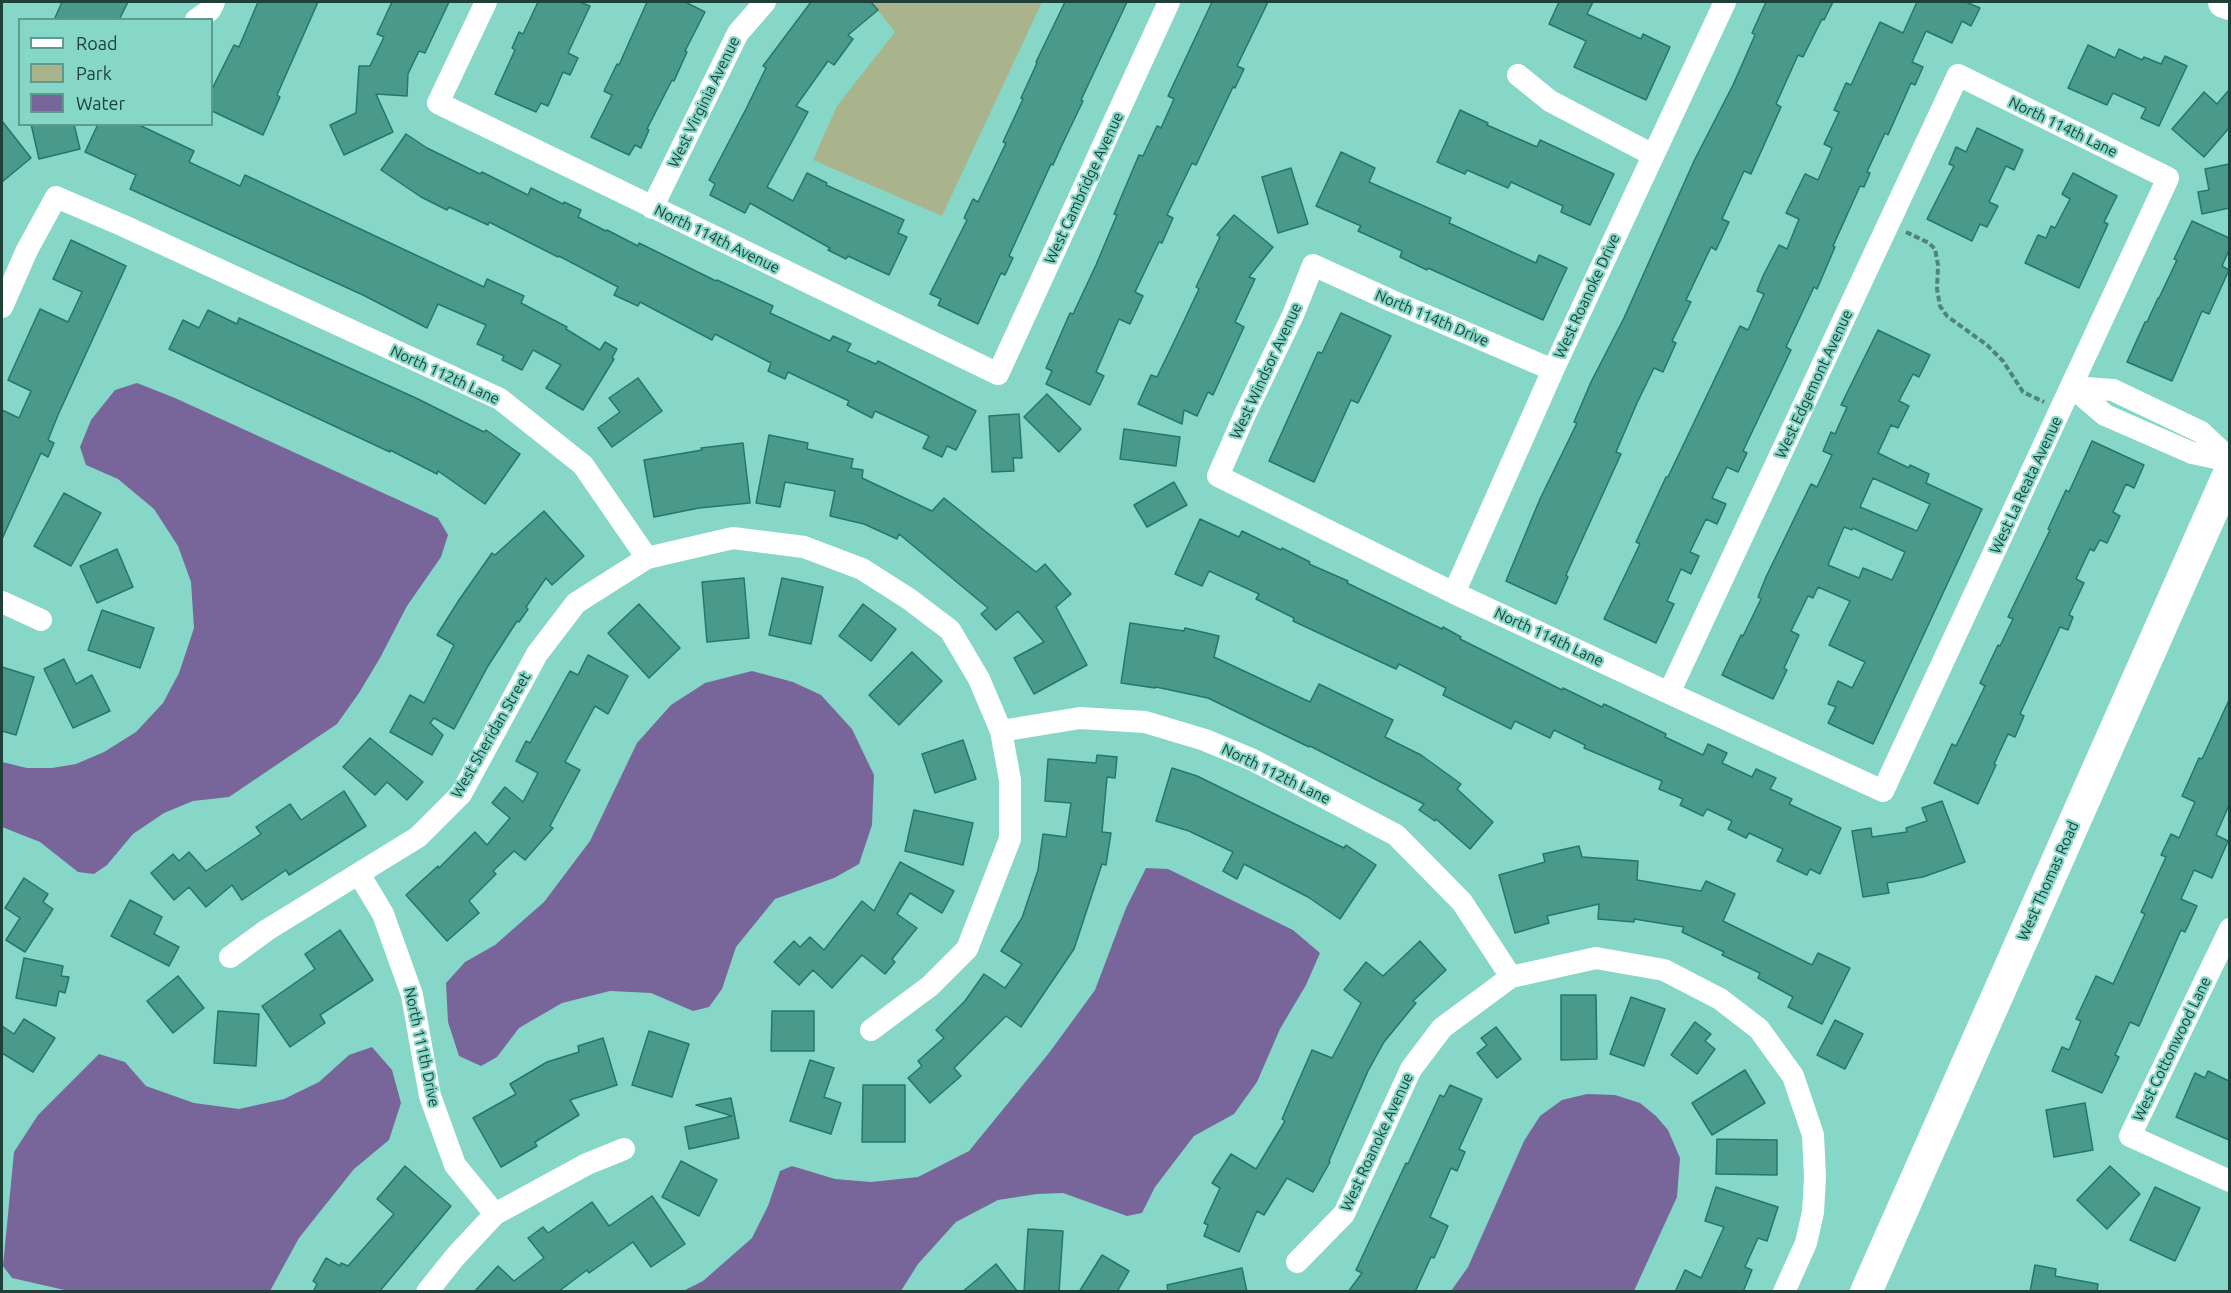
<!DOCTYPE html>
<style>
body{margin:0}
#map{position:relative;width:2231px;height:1293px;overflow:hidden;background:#86d7c7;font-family:Ubuntu,sans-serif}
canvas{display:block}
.frame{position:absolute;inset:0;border:3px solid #1e4039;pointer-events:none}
.legend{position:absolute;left:18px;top:18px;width:195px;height:108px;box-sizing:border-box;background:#86d7c7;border:2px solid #5c9b8e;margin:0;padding:8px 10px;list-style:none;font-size:18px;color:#1e4039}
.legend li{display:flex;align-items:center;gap:12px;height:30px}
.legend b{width:30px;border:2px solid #5c9b8e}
</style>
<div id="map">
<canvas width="2231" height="1293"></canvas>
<div class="frame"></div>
<ul class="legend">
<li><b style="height:8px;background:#fff"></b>Road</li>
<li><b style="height:16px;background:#a9b48c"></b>Park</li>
<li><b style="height:16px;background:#78669b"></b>Water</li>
</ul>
</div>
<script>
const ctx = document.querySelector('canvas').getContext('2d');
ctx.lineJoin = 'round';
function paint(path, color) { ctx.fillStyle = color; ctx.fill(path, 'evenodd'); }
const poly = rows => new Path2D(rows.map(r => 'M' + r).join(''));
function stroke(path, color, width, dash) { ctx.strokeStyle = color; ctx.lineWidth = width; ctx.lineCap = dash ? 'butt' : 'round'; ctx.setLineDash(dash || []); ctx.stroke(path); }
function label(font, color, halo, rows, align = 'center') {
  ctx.font = font + ' Ubuntu,sans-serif'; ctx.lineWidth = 4.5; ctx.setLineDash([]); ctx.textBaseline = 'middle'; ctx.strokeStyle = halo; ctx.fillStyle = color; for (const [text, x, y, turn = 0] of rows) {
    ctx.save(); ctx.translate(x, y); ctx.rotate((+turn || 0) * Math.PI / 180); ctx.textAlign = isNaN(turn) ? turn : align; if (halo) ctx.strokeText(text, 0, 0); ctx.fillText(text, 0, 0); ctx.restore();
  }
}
const green = poly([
 [871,2,1042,2,942,216,813,160,837,106,895,32]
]);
const water = poly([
 [137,383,175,398,438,518,448,535,441,557,407,606,380,658,359,693,337,724,229,797,193,801,164,813,133,834,107,865,94,874,78,872,40,842,2,827,2,762,27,768,52,768,76,764,104,752,136,732,163,703,179,673,194,628,191,582,178,546,154,509,118,479,86,465,80,447,91,420,115,390],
 [752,671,793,682,821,695,852,729,874,775,872,825,859,864,834,878,775,899,736,947,722,989,709,1007,693,1011,651,993,610,991,562,1003,519,1028,497,1057,481,1066,459,1056,448,1022,446,983,465,962,495,945,544,902,590,841,637,743,671,705,705,683],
 [1146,868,1168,869,1293,930,1320,953,1306,985,1280,1029,1257,1082,1234,1114,1194,1136,1155,1187,1142,1213,1127,1216,1063,1193,1037,1194,998,1200,956,1222,918,1264,901,1291,683,1291,703,1281,752,1238,768,1206,780,1171,792,1166,835,1179,871,1182,918,1177,969,1151,1049,1053,1095,990,1126,908],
 [372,1047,392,1070,401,1103,389,1140,354,1169,299,1238,270,1291,69,1291,12,1278,3,1266,14,1152,38,1115,99,1054,125,1062,146,1086,194,1103,239,1109,284,1099,319,1082,349,1055],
 [1587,1094,1615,1095,1640,1103,1656,1116,1668,1130,1680,1158,1677,1197,1634,1291,1451,1291,1468,1267,1524,1141,1540,1116,1562,1100]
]);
const building = poly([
 [62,2,128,2,119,20,54,20,62,2],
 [258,2,318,2,277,95,280,97,263,135,212,111,212,89,234,45,239,47,258,2],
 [392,2,449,2,425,53,419,51,408,74,407,96,376,94,393,132,344,155,330,125,356,113,359,66,370,66,384,37,377,34,392,2],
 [538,2,580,2,590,6,568,53,578,58,570,75,563,72,548,106,541,103,536,112,495,94,515,50,512,48,519,32,523,34,538,2],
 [647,2,685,2,705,12,685,51,687,52,674,81,672,80,647,129,649,130,641,148,635,145,629,155,591,137,612,95,604,91,617,64,619,65,647,2],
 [811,2,871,2,878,10,848,35,853,39,834,65,828,61,796,106,808,112,767,187,793,201,807,173,827,183,826,185,904,220,898,233,907,237,889,275,848,256,846,259,828,250,830,248,750,203,745,213,710,195,715,184,709,180,746,109,766,68,763,66,811,2],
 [1065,2,1127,2,1081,100,1083,101,1061,147,1053,165,1051,164,1009,256,1013,258,1005,275,1001,273,978,324,938,305,941,299,930,294,967,220,964,218,973,199,978,202,1006,143,1003,142,1023,99,1021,98,1037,63,1036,62,1065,2],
 [1212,2,1268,2,1237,66,1244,69,1235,88,1233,87,1196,165,1192,163,1167,215,1173,218,1162,243,1159,242,1135,292,1143,296,1130,324,1119,319,1096,372,1104,376,1090,405,1046,384,1052,371,1046,368,1070,313,1073,314,1096,265,1117,215,1114,214,1139,155,1143,156,1157,126,1161,128,1174,99,1168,96,1212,2],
 [1559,2,1593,2,1587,14,1641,39,1643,34,1670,47,1646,100,1574,67,1586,41,1549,24,1559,2],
 [1766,2,1833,2,1824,20,1822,19,1803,57,1798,55,1776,104,1781,107,1751,174,1744,171,1722,219,1729,222,1716,250,1711,247,1686,300,1691,302,1672,341,1676,343,1663,372,1654,368,1637,403,1616,452,1621,454,1566,575,1568,577,1556,604,1506,581,1540,499,1577,423,1574,422,1591,382,1624,318,1694,161,1733,85,1755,35,1752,33,1766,2],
 [1917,2,1966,2,1980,8,1971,26,1962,21,1952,43,1926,31,1912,62,1923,67,1915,85,1911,83,1888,135,1885,133,1867,172,1870,173,1864,187,1860,186,1833,246,1835,247,1817,289,1814,287,1786,347,1791,350,1743,451,1747,453,1738,472,1727,467,1712,498,1726,504,1717,524,1706,519,1690,552,1699,556,1691,574,1681,569,1667,601,1674,604,1656,643,1604,619,1640,544,1636,542,1666,477,1668,477,1740,326,1748,330,1764,294,1757,291,1763,276,1779,245,1787,249,1799,219,1786,213,1805,174,1818,180,1832,148,1824,144,1839,112,1834,110,1846,83,1851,85,1880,22,1903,33,1917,2],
 [2088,45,2115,58,2119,49,2142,60,2144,57,2161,64,2165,56,2187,66,2159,126,2141,118,2146,108,2113,93,2107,105,2068,88,2088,45],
 [2229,90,2229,128,2204,157,2172,129,2204,92,2217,104,2229,90],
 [1460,110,1488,123,1487,125,1537,147,1540,140,1614,174,1590,225,1561,212,1563,206,1511,182,1508,188,1467,170,1465,174,1437,162,1460,110],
 [2,121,31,158,2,182,2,121],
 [31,124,74,124,80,149,39,159,31,124],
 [98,124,137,124,194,151,189,162,240,186,245,175,484,287,487,279,524,296,521,303,567,327,566,329,600,350,605,342,617,349,612,358,614,359,583,410,546,388,561,365,533,350,522,370,502,360,504,356,477,344,486,325,438,304,427,328,363,295,130,189,136,175,85,152,98,124],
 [1977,128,2023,150,2014,170,2006,166,1989,202,1998,206,1987,227,1980,224,1972,241,1927,219,1954,166,1949,164,1956,147,1966,152,1977,128],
 [406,134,427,148,480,174,482,172,528,195,531,188,563,204,564,202,581,210,578,217,606,231,607,230,638,246,639,243,716,281,717,280,756,298,773,306,770,313,830,341,833,336,851,344,847,351,876,364,878,361,976,411,956,450,947,446,942,457,923,448,929,436,875,411,872,418,847,405,849,401,788,372,785,379,768,371,771,363,715,334,712,340,640,302,638,306,614,295,618,287,559,256,558,257,489,222,488,225,449,207,447,210,421,197,381,170,406,134],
 [1341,152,1375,168,1369,182,1451,218,1449,223,1536,263,1539,255,1567,268,1543,320,1428,268,1427,270,1400,257,1402,251,1358,231,1361,226,1316,206,1341,152],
 [2229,164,2229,208,2202,214,2198,192,2209,190,2205,169,2229,164],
 [1291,168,1308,224,1278,233,1262,177,1291,168],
 [2073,173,2117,196,2104,222,2108,224,2079,288,2025,263,2038,235,2046,238,2051,226,2055,228,2070,199,2062,194,2073,173],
 [1234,215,1273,247,1249,277,1255,279,1235,322,1244,327,1213,395,1208,392,1197,416,1184,410,1182,424,1138,404,1151,375,1157,377,1173,344,1199,289,1196,287,1220,237,1217,235,1234,215],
 [2192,221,2229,238,2229,250,2222,266,2229,270,2209,314,2202,311,2172,381,2127,362,2145,322,2147,322,2158,298,2159,298,2177,260,2174,259,2192,221],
 [71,240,126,266,58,415,48,440,54,443,48,457,41,453,2,539,2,410,19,418,31,391,8,380,40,309,68,322,82,292,53,279,71,240],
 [208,310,237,324,239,318,418,399,484,432,486,430,520,454,485,504,438,471,437,474,390,450,390,452,169,349,183,320,199,328,208,310],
 [1341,313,1391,336,1358,403,1351,400,1314,482,1269,461,1318,352,1322,353,1341,313],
 [1878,330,1930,355,1919,377,1913,374,1899,401,1909,406,1898,428,1891,425,1878,453,1909,468,1910,465,1929,474,1926,483,1982,509,1873,744,1828,723,1836,707,1828,704,1838,681,1852,688,1865,662,1829,645,1850,601,1818,587,1813,598,1808,596,1791,631,1799,635,1784,668,1787,670,1773,699,1722,675,1741,635,1743,636,1761,599,1758,597,1766,577,1811,484,1817,487,1832,455,1823,451,1831,432,1835,434,1847,407,1841,405,1878,330],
 [1873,478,1930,504,1917,531,1860,507,1873,478],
 [1844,527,1852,530,1853,528,1905,552,1892,580,1863,568,1859,578,1828,565,1844,527],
 [638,378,662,411,612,447,598,428,620,412,609,398,638,378],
 [1047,394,1081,429,1059,452,1024,417,1047,394],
 [1019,414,1022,458,1013,458,1014,471,992,472,989,416,1019,414],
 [1124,429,1180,437,1176,466,1120,459,1124,429],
 [769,435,808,443,807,449,853,459,851,468,863,470,862,478,932,511,944,498,1036,572,1045,564,1071,594,1056,607,1087,665,1034,694,1014,658,1044,642,1018,611,996,630,981,614,988,608,899,534,897,539,864,524,830,516,835,491,785,482,780,507,756,503,769,435],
 [2092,441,2144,465,2134,488,2126,484,2113,512,2120,516,2107,543,2100,540,2094,551,2090,549,2076,579,2084,583,2069,615,2073,617,2068,630,2060,627,2020,714,2024,716,2015,737,2008,734,1994,764,1996,765,1978,804,1934,783,1952,744,1956,746,1985,686,1980,683,1998,645,2000,646,2013,619,2008,617,2050,530,2048,529,2066,490,2069,492,2092,441],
 [743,443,750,503,699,508,654,517,644,460,702,450,701,448,743,443],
 [1174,482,1187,505,1147,527,1134,505,1174,482],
 [64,493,101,513,71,566,34,546,64,493],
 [544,511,584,556,552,585,546,578,526,607,528,609,519,622,517,621,488,666,454,729,434,718,430,723,443,735,432,755,390,732,410,695,424,703,454,645,437,635,459,600,492,553,495,555,544,511],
 [1200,519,1239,537,1242,531,1281,550,1282,548,1310,562,1309,564,1348,581,1347,583,1442,629,1443,627,1461,637,1460,639,1562,690,1563,688,1602,707,1604,704,1666,734,1665,737,1703,755,1708,744,1727,753,1722,763,1752,777,1756,769,1776,778,1770,789,1792,799,1789,804,1841,828,1820,874,1810,869,1807,875,1777,861,1783,849,1749,833,1746,838,1728,829,1732,821,1707,809,1703,816,1680,805,1683,799,1659,789,1662,781,1584,748,1585,745,1554,730,1550,738,1515,721,1511,729,1443,695,1446,688,1399,664,1396,669,1293,621,1294,618,1256,599,1259,594,1209,571,1202,586,1175,574,1200,519],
 [117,549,133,587,97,603,80,566,117,549],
 [744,578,749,638,707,642,702,582,744,578],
 [782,578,823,587,811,644,769,635,782,578],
 [639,604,680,648,649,678,608,633,639,604],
 [863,604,896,629,871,661,839,636,863,604],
 [102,610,154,628,140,668,88,650,102,610],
 [1130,623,1184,631,1185,628,1219,636,1214,657,1310,702,1319,684,1393,720,1385,737,1421,755,1461,784,1457,789,1493,822,1470,849,1436,819,1435,821,1419,810,1424,804,1310,746,1309,747,1208,698,1156,687,1155,688,1121,683,1130,623],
 [912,652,942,681,899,725,869,695,912,652],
 [588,655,628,676,608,714,595,706,565,762,580,770,550,826,553,828,525,860,514,851,493,871,496,874,469,901,479,913,447,941,406,895,438,866,439,868,475,832,487,845,510,818,492,803,505,787,523,802,538,773,516,761,526,741,530,743,570,671,578,675,588,655],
 [64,659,76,684,92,675,110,711,73,728,44,669,64,659],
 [2,667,34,677,16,735,2,731,2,667],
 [2229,700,2229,805,2216,835,2228,841,2212,878,2194,870,2181,899,2197,906,2185,932,2181,930,2139,1026,2130,1022,2115,1055,2119,1057,2102,1093,2052,1071,2062,1047,2069,1050,2081,1021,2076,1019,2096,976,2113,984,2145,914,2141,912,2166,857,2161,855,2171,834,2179,838,2195,802,2182,796,2199,758,2202,759,2229,700],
 [370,738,423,782,407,800,387,782,375,795,343,767,370,738],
 [963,740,976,779,935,793,922,754,963,740],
 [1097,755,1117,757,1115,778,1107,777,1102,832,1111,833,1106,865,1102,864,1074,949,1021,1027,1006,1016,954,1068,961,1076,930,1103,908,1078,922,1066,918,1061,944,1038,936,1030,965,1001,984,974,1005,988,1022,964,1001,951,1022,918,1038,870,1043,834,1066,837,1071,803,1045,801,1048,759,1096,763,1097,755],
 [1172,768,1197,776,1344,848,1346,845,1376,865,1340,919,1308,897,1244,864,1237,879,1223,871,1233,852,1189,831,1156,821,1172,768],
 [344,791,366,826,289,875,286,870,242,900,232,885,206,907,189,887,174,900,151,873,173,854,179,861,189,852,206,871,261,834,256,827,290,804,301,820,344,791],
 [1942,801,1965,862,1923,877,1887,883,1889,893,1863,897,1852,831,1871,828,1872,837,1907,832,1906,828,1927,821,1922,808,1942,801],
 [914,810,973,823,963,865,905,851,914,810],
 [1579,846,1582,857,1638,861,1637,880,1701,891,1706,881,1735,894,1723,921,1812,965,1818,953,1850,968,1822,1024,1788,1007,1793,997,1758,978,1760,973,1722,955,1724,952,1682,932,1684,927,1634,919,1634,922,1598,919,1599,904,1547,916,1549,923,1515,933,1499,875,1545,862,1543,854,1579,846],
 [900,862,954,891,942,913,910,893,897,914,917,928,892,959,895,962,885,974,862,955,832,988,813,970,799,985,774,962,794,941,800,947,810,937,824,950,862,901,874,911,900,862],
 [24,878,48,894,43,902,53,909,25,952,6,940,20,918,5,908,24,878],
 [130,900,162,917,154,934,179,947,169,966,111,936,130,900],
 [340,930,373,980,320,1015,325,1023,290,1047,262,1006,315,969,305,954,340,930],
 [1420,941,1446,970,1413,1001,1416,1003,1384,1042,1368,1071,1329,1161,1330,1162,1313,1192,1287,1178,1264,1215,1257,1211,1239,1252,1204,1236,1208,1225,1204,1223,1220,1188,1212,1183,1231,1154,1256,1169,1285,1121,1282,1119,1312,1050,1332,1058,1361,1003,1344,990,1366,962,1383,976,1420,941],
 [24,958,63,966,61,976,69,977,65,993,59,991,56,1006,16,998,24,958],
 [178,976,204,1008,173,1033,147,1001,178,976],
 [1561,995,1596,995,1597,1059,1561,1060,1561,995],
 [1631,997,1665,1009,1644,1066,1610,1054,1631,997],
 [218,1011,259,1014,256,1066,214,1063,218,1011],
 [772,1011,814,1011,814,1051,771,1051,772,1011],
 [24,1019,55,1038,33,1072,2,1053,2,1026,14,1034,24,1019],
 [1835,1020,1863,1034,1845,1069,1817,1055,1835,1020],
 [1695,1022,1711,1034,1705,1041,1715,1049,1697,1074,1671,1055,1695,1022],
 [1496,1027,1521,1059,1497,1078,1477,1053,1487,1045,1481,1038,1496,1027],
 [649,1031,689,1044,672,1097,632,1085,649,1031],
 [603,1038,617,1085,570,1100,579,1115,535,1142,537,1146,501,1167,473,1118,516,1094,510,1084,547,1062,579,1052,578,1046,603,1038],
 [810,1060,834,1068,824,1097,841,1103,831,1134,790,1121,810,1060],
 [1745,1070,1765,1103,1712,1135,1692,1103,1745,1070],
 [2208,1071,2229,1081,2229,1140,2176,1117,2195,1073,2205,1078,2208,1071],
 [863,1085,905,1085,905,1142,862,1142,863,1085],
 [1450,1085,1482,1099,1459,1149,1465,1152,1457,1171,1451,1168,1430,1217,1448,1226,1434,1258,1431,1257,1415,1292,1348,1292,1362,1273,1356,1270,1406,1163,1408,1164,1440,1095,1444,1097,1450,1085],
 [731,1098,739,1138,689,1149,685,1127,732,1116,696,1105,731,1098],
 [2085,1103,2093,1150,2054,1157,2046,1110,2085,1103],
 [1717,1139,1777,1140,1777,1175,1716,1174,1717,1139],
 [681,1161,717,1180,699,1216,662,1197,681,1161],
 [405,1166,451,1206,379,1292,313,1292,317,1284,313,1281,326,1258,340,1266,341,1263,348,1266,394,1214,377,1199,405,1166],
 [2110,1166,2140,1194,2107,1229,2077,1200,2110,1166],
 [1716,1187,1778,1207,1767,1241,1758,1238,1745,1267,1752,1270,1743,1292,1675,1292,1685,1270,1701,1278,1724,1227,1705,1221,1716,1187],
 [2155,1187,2200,1208,2175,1261,2130,1240,2155,1187],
 [652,1196,685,1244,651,1267,633,1242,589,1273,587,1270,558,1292,474,1292,498,1266,514,1281,544,1258,528,1238,543,1227,548,1233,592,1202,609,1226,652,1196],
 [1028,1229,1063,1231,1059,1292,1024,1292,1028,1229],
 [1102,1255,1129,1271,1117,1292,1079,1292,1102,1255],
 [996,1264,1018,1292,962,1292,996,1264],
 [2035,1265,2056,1269,2055,1276,2098,1284,2097,1292,2030,1292,2035,1265],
 [1242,1268,1247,1292,1168,1292,1167,1285,1242,1268]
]);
const path = poly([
 [1906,232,1929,243,1935,249,1938,265,1937,289,1940,306,1947,316,1987,345,2003,361,2023,392,2044,402]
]);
const street = poly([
 [486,2,438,103,998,374,1169,2],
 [196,20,210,10,214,2],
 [1518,75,1550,101,1653,155],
 [652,208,738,33,765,2],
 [2,307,27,250,56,197,124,226,500,399,583,465,647,558],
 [1553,370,1392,301,1313,265,1293,315,1246,412,1218,476,1454,593,1669,693,1883,791,2168,178,1958,75,1669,693],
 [2072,387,2113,390,2201,432,2230,459],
 [2072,387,2105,415,2192,453,2230,461],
 [1454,593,1553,370,1725,2],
 [2,602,41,620],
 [359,874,383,914,412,995,430,1096,455,1165,495,1214],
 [2230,929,2130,1136,2230,1181],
 [230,957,267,930,418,837,461,794,537,654,576,603,647,558,733,538,804,547,862,569,909,599,950,630,979,679,1001,731,1080,718,1145,722,1205,740,1253,760,1396,835,1462,902,1511,977,1596,958,1664,970,1720,999,1759,1029,1793,1076,1813,1135,1815,1177,1813,1212,1806,1243,1784,1292],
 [871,1030,930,986,967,949,1010,839,1010,780,1001,731],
 [1297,1262,1344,1214,1411,1069,1442,1028,1511,977],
 [427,1292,455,1257,495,1214,587,1164,624,1149]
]);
const secondary = poly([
 [2224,2,2230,4],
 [1866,1292,2230,471]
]);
const streetNames = [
 ["West Virginia Avenue",704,102,-64],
 ["North 114th Lane",2063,127,26],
 ["West Cambridge Avenue",1084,188,-65],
 ["North 114th Avenue",717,239,26],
 ["West Roanoke Drive",1587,296,-65],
 ["North 114th Drive",1432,318,23],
 ["West Windsor Avenue",1266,371,-65],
 ["North 112th Lane",445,375,25],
 ["West Edgemont Avenue",1814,384,-65],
 ["West La Reata Avenue",2026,485,-65],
 ["North 114th Lane",1549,637,25],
 ["West Sheridan Street",491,735,-60],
 ["North 112th Lane",1276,774,26],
 ["West Thomas Road",2048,881,-66],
 ["North 111th Drive",422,1047,78],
 ["West Cottonwood Lane",2172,1049,-64],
 ["West Roanoke Avenue",1377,1142,-65]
];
paint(green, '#a9b48c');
paint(water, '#78669b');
paint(building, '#499a8b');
stroke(building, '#22796b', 1.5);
stroke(path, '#4e857a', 4, [6, 3]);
stroke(street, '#fff', 22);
stroke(secondary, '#fff', 32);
label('15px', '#1e4039', '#86d7c7', streetNames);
</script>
